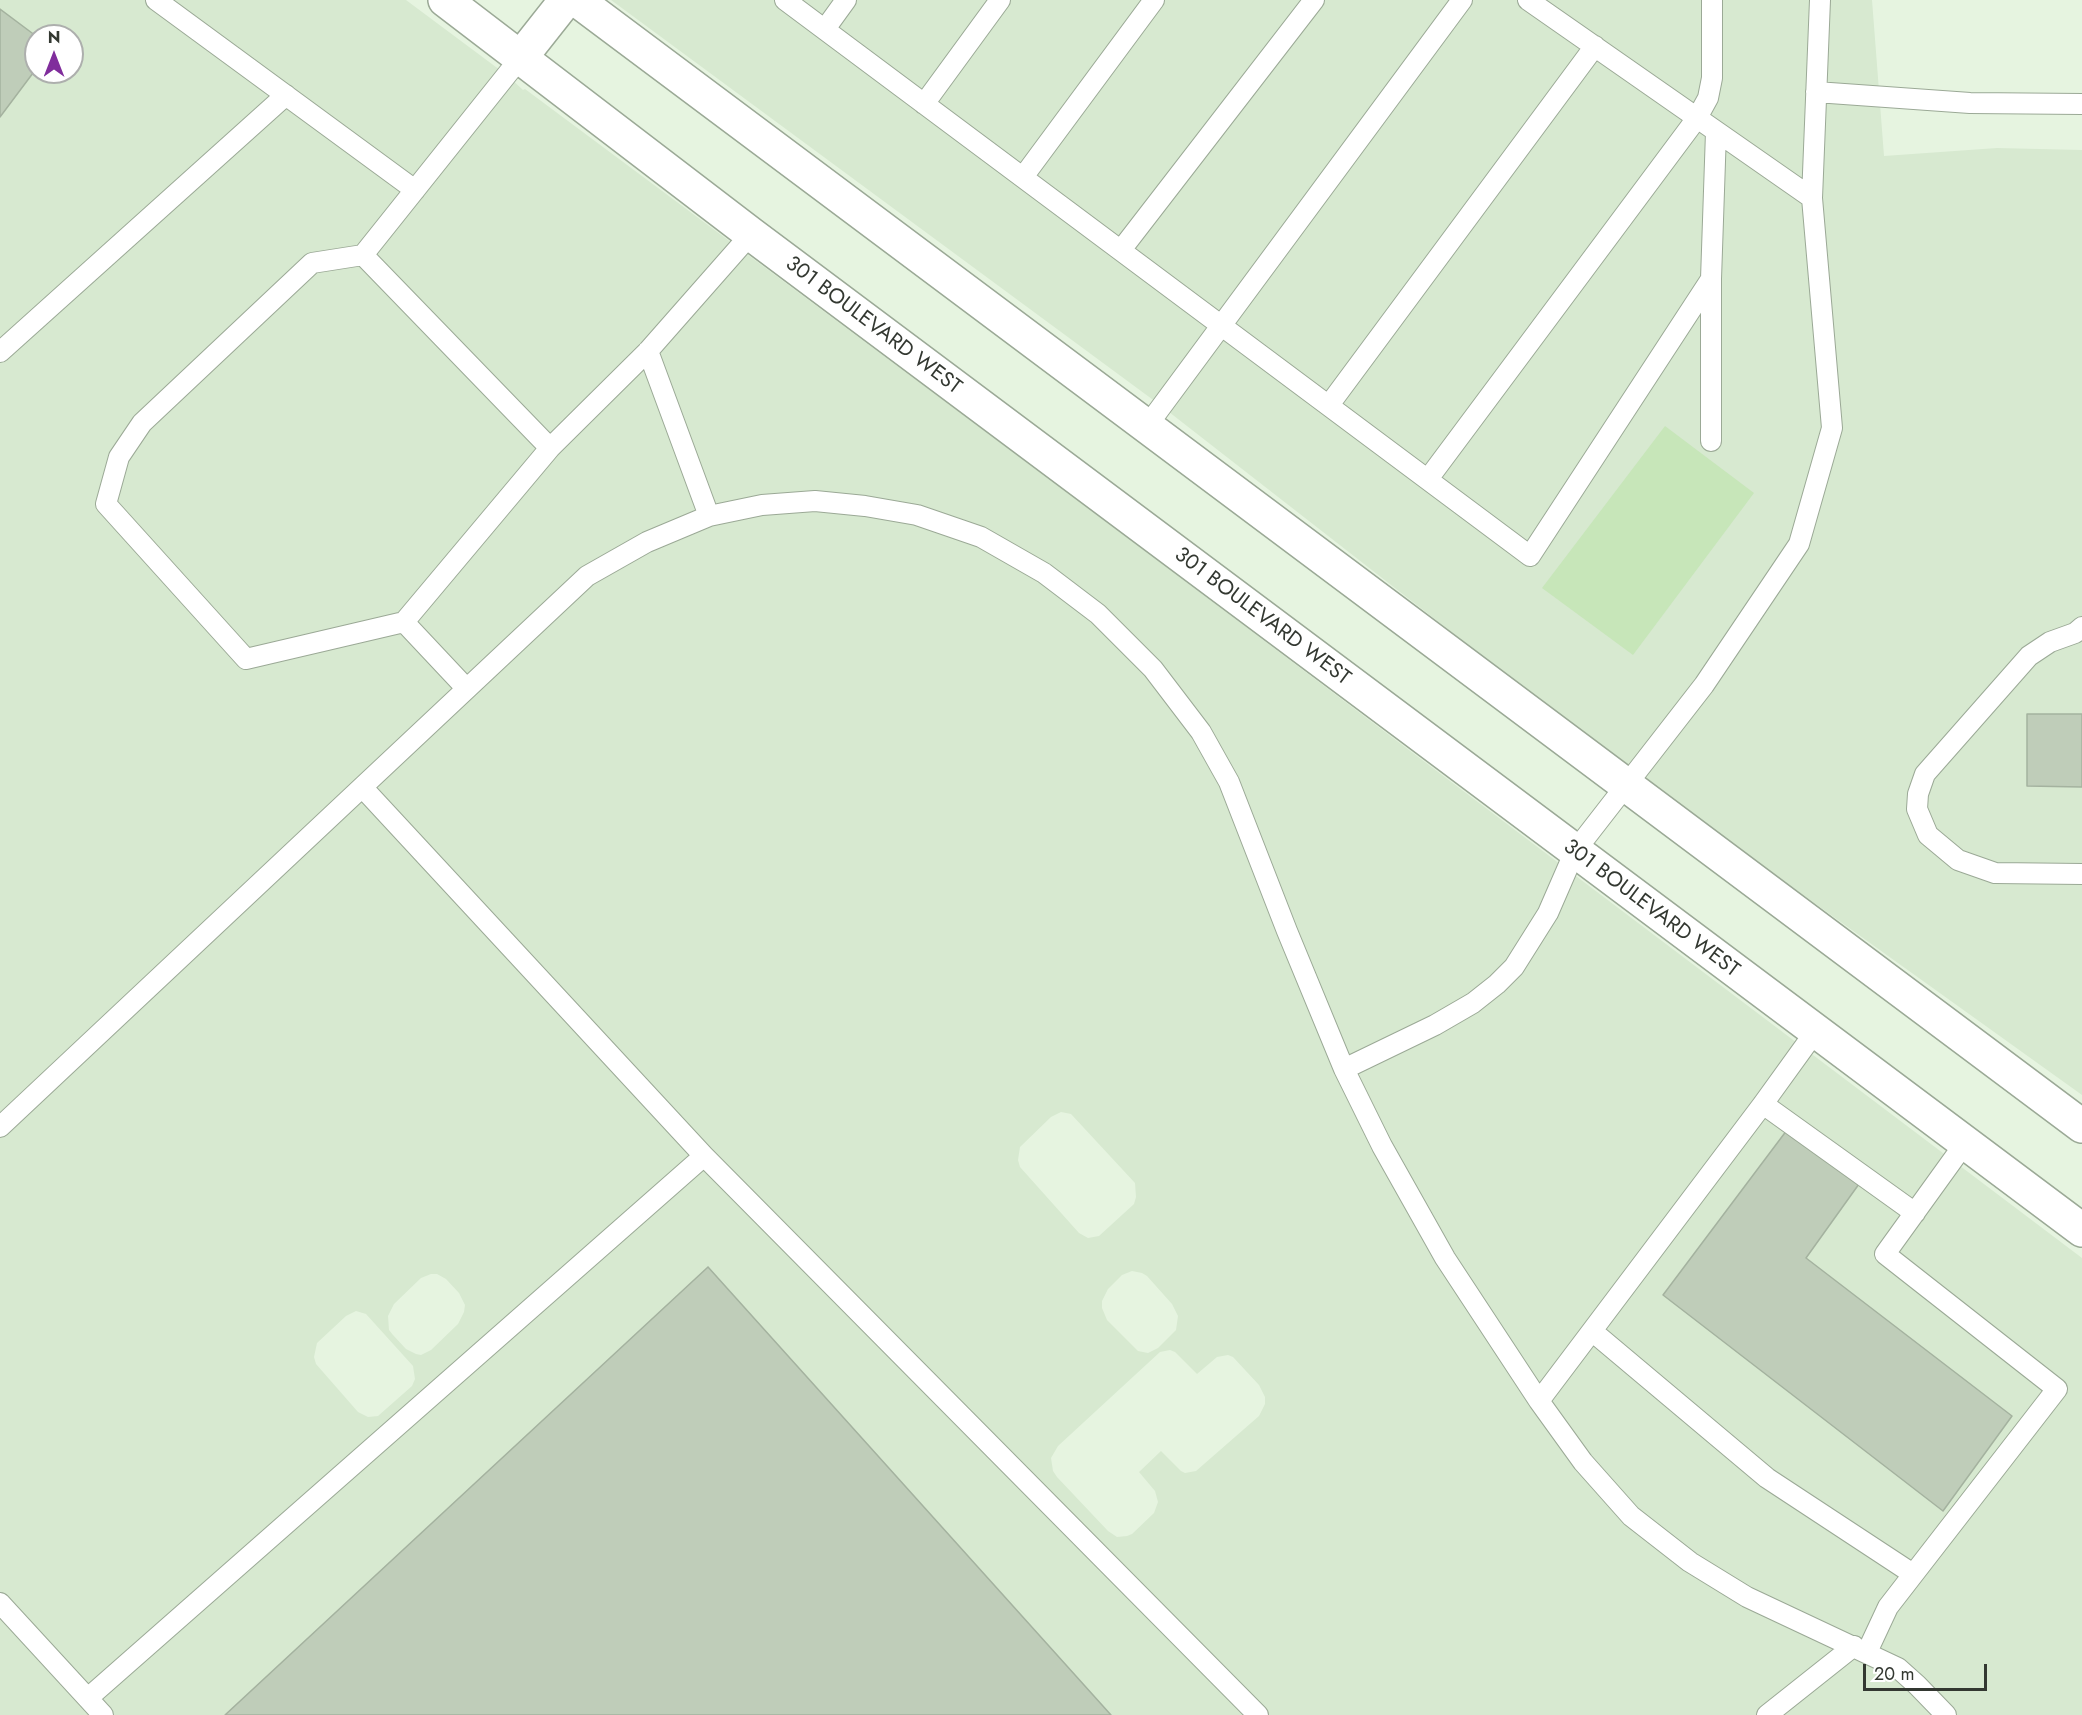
<!DOCTYPE html>
<style>
body{margin:0}
#map{position:relative;width:2082px;height:1715px;overflow:hidden;background:#e6f4e0;font-family:Jost,sans-serif}
canvas{display:block}
.north{position:absolute;left:24px;top:24px;width:60px;height:60px;box-sizing:border-box;background:#fff;border:2px solid #adafad;border-radius:50%;rotate:0deg;font-size:16px;font-weight:700;line-height:24px;text-align:center;color:#333831}
.north::after{content:'';display:block;margin:auto;width:21px;height:27px;background:#802d9c;clip-path:polygon(50% 0,100% 100%,50% 72%,0 100%)}
.scale{position:absolute;left:1863px;top:1664px;width:124px;height:27px;box-sizing:border-box;border:3px solid #333831;border-top:0;padding-left:8px;font-size:18px;line-height:21px;white-space:nowrap;color:#333831;-webkit-text-stroke:4px #fff;paint-order:stroke}
</style>
<div id="map">
<canvas width="2082" height="1715"></canvas>
<div class="north">N</div>
<div class="scale">20 m</div>
</div>
<script>
const ctx = document.querySelector('canvas').getContext('2d');
ctx.lineJoin = 'round';
function paint(path, color) { ctx.fillStyle = color; ctx.fill(path, 'evenodd'); }
const poly = rows => new Path2D(rows.map(r => 'M' + r).join(''));
function stroke(path, color, width, dash) { ctx.strokeStyle = color; ctx.lineWidth = width; ctx.lineCap = dash ? 'butt' : 'round'; ctx.setLineDash(dash || []); ctx.stroke(path); }
function label(font, color, halo, rows, align = 'center') {
  ctx.font = font + ' Jost,sans-serif'; ctx.lineWidth = 5; ctx.setLineDash([]); ctx.textBaseline = 'middle'; ctx.strokeStyle = halo; ctx.fillStyle = color; for (const [text, x, y, turn = 0] of rows) {
    ctx.save(); ctx.translate(x, y); ctx.rotate((+turn || 0) * Math.PI / 180); ctx.textAlign = isNaN(turn) ? turn : align; if (halo) ctx.strokeText(text, 0, 0); ctx.fillText(text, 0, 0); ctx.restore();
  }
}
const built = poly([
 [0,0,406,0,508,76,523,90,525,89,1091,510,2082,1258,2082,1715,0,1715],
 [36,36,72,36,72,72,36,72],
 [1061,1112,1071,1114,1135,1183,1136,1197,1134,1204,1099,1236,1088,1238,1079,1233,1020,1167,1018,1160,1020,1147,1051,1117],
 [1132,1271,1142,1273,1147,1276,1172,1304,1178,1316,1176,1330,1158,1348,1148,1353,1138,1351,1107,1320,1102,1308,1102,1301,1108,1289,1122,1275],
 [431,1274,437,1274,446,1279,459,1293,465,1305,464,1312,458,1324,431,1350,421,1355,416,1354,406,1349,393,1335,389,1330,388,1316,394,1304,421,1278],
 [356,1311,366,1314,413,1366,415,1379,412,1386,378,1416,368,1417,358,1412,316,1364,314,1357,317,1343,346,1316],
 [1170,1350,1175,1352,1197,1374,1217,1357,1228,1355,1233,1357,1259,1385,1265,1397,1265,1404,1259,1416,1196,1471,1185,1473,1181,1471,1161,1451,1139,1472,1155,1491,1158,1502,1154,1513,1132,1534,1127,1536,1117,1537,1108,1531,1057,1477,1053,1471,1051,1458,1058,1446,1160,1352],
 [611,0,1872,0,1884,156,1997,148,2082,150,2082,1095,1626,768,1160,405]
]);
const green = poly([
 [1665,426,1754,493,1633,655,1542,588]
]);
const building = poly([
 [0,9,36,36,36,69,0,117,0,9],
 [2027,714,2082,714,2082,787,2027,786,2027,714],
 [1790,1126,1859,1184,1806,1258,2012,1416,1943,1511,1663,1295,1790,1126],
 [708,1267,1111,1715,225,1715,708,1267]
]);
const lane = poly([
 [156,0,415,190],
 [785,0,1530,556,1711,279,1716,132],
 [1528,0,1812,198],
 [825,29,846,0],
 [521,57,363,255,312,263,142,423,119,457,106,504,246,659,404,622,550,448,648,351,751,234],
 [1816,92,1970,103,2082,104],
 [924,104,1000,0],
 [1023,177,1154,0],
 [1121,250,1314,0],
 [363,255,550,448],
 [1711,279,1711,441],
 [648,351,709,516],
 [0,352,286,95],
 [1329,405,1595,46],
 [1147,426,1462,0],
 [1428,479,1697,118,1708,98,1712,78,1712,0],
 [404,622,466,688],
 [2082,627,2075,633,2050,642,2029,656,1925,774,1918,794,1917,809,1928,835,1958,860,1995,873,2082,874],
 [363,788,704,1156],
 [1344,1069,1382,1146,1445,1258,1539,1401,1583,1462,1631,1516,1690,1562,1747,1597,1898,1668,1917,1685,1946,1715],
 [1763,1104,1915,1213],
 [0,1127,587,576,647,542,709,516,762,505,815,501,865,506,917,515,981,537,1044,573,1098,614,1153,669,1201,732,1229,782,1287,931,1344,1069,1435,1025,1473,1003,1497,984,1514,967,1548,913,1575,851,1704,685,1799,544,1832,428,1812,198,1820,0],
 [1592,1331,1767,1478,1913,1574],
 [1539,1401,1763,1104,1815,1032],
 [0,1603,103,1715],
 [1867,1652,1888,1607,2057,1389,1885,1254,1965,1143],
 [88,1698,704,1156,1258,1715],
 [1767,1715,1854,1646]
]);
const street = poly([
 [521,57,566,0]
]);
const secondary = poly([
 [445,0,751,234,2082,1230],
 [577,0,2082,1126]
]);
const streetNames = [
 ["301 BOULEVARD WEST",873,326,37],
 ["301 BOULEVARD WEST",1262,617,37],
 ["301 BOULEVARD WEST",1651,909,37]
];
paint(built, '#d7e9d0');
paint(green, '#c7e6b9');
paint(building, '#bfcdb9');
stroke(building, '#a4b29f', 1.5);
stroke(lane, '#9ba996', 22);
stroke(street, '#9ba996', 36);
stroke(secondary, '#9ba996', 36);
stroke(lane, '#fff', 20);
stroke(street, '#fff', 33);
stroke(secondary, '#fff', 33);
label('21px', '#333831', '#fff', streetNames);
</script>
